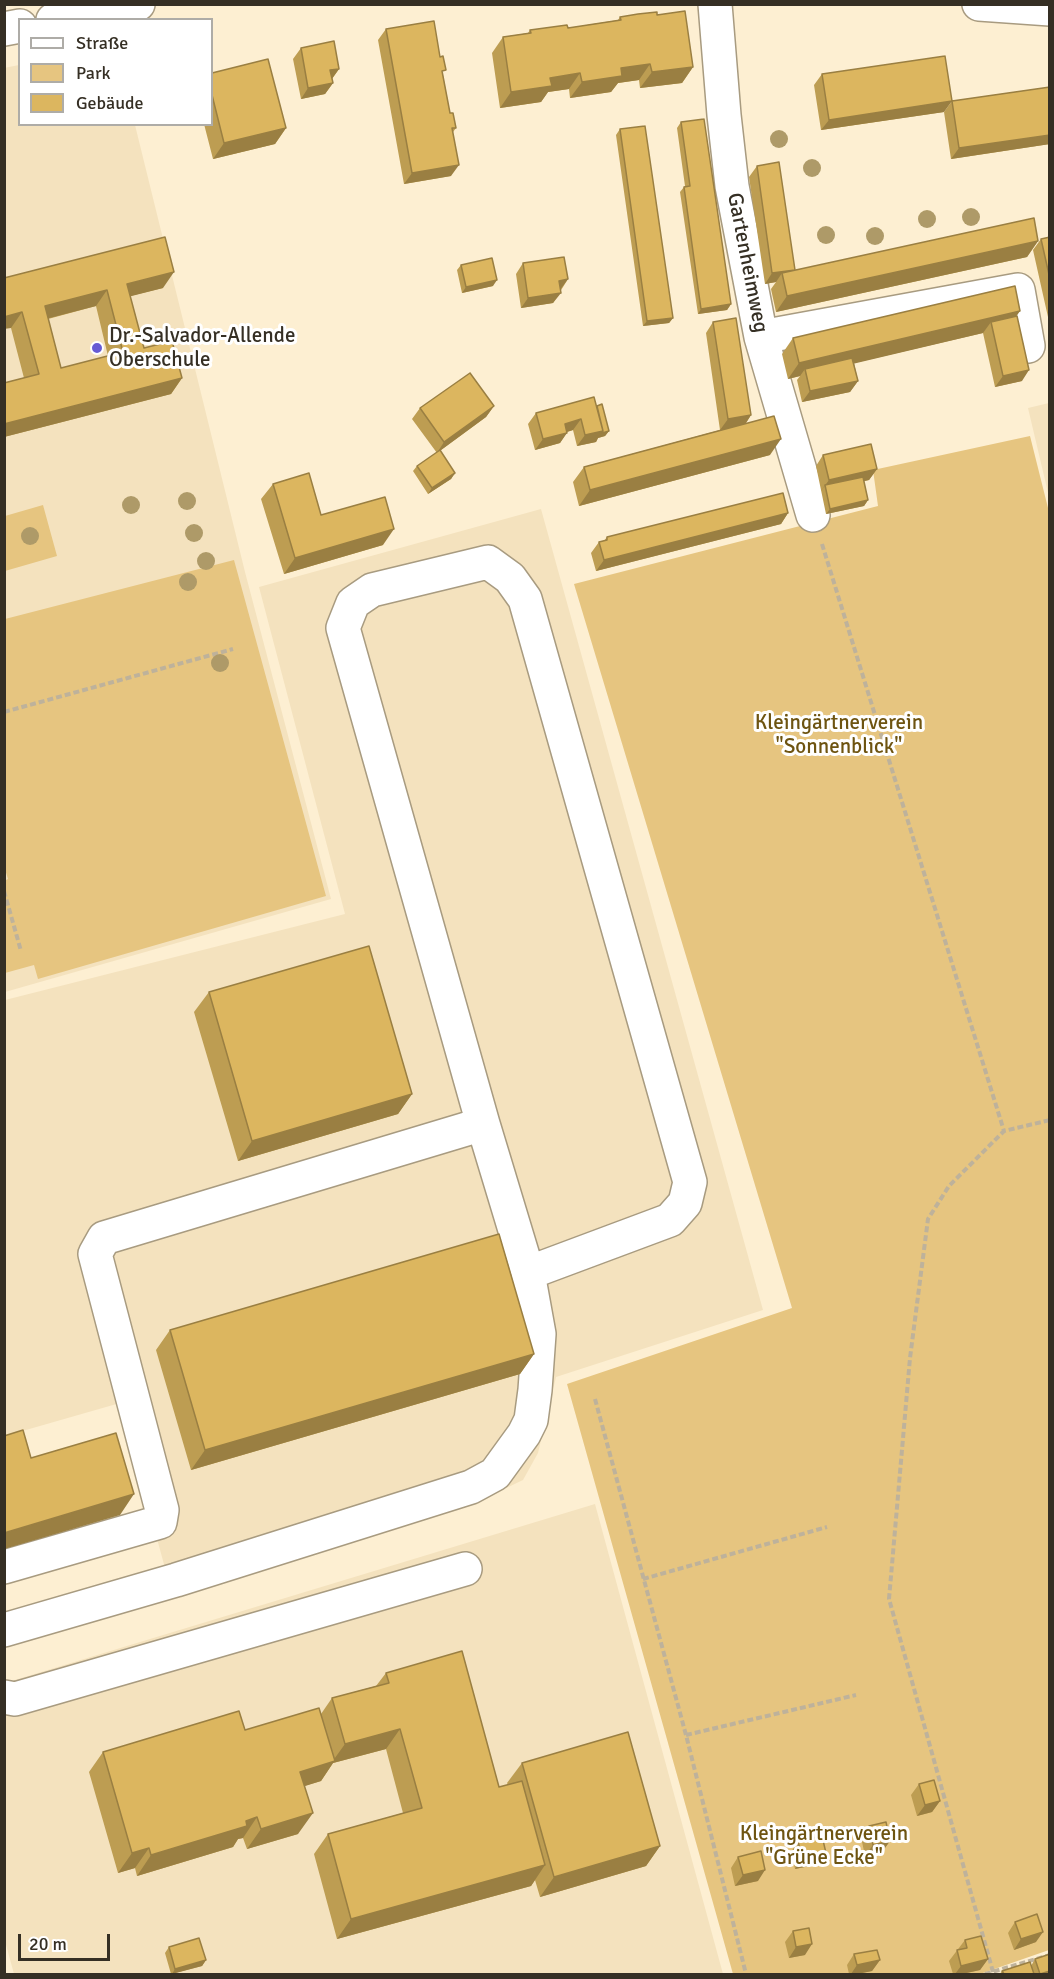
<!DOCTYPE html>
<meta charset="utf-8">
<style>
body{margin:0}
#map{position:relative;width:1054px;height:1979px;overflow:hidden;background:#fdefd2;font-family:Signika,sans-serif}
canvas{display:block}
.frame{position:absolute;inset:0;border:6px solid #352f24;pointer-events:none}
.legend{position:absolute;left:18px;top:18px;width:195px;height:108px;box-sizing:border-box;background:#fff;border:2px solid #aeaca7;margin:0;padding:8px 10px;list-style:none;font-size:18px;color:#352f24}
.legend li{display:flex;align-items:center;gap:12px;height:30px}
.legend b{width:30px;border:2px solid #aeaca7}
.scale{position:absolute;left:18px;top:1934px;width:92px;height:27px;box-sizing:border-box;border:3px solid #352f24;border-top:0;padding-left:8px;font-size:18px;line-height:21px;white-space:nowrap;color:#352f24;-webkit-text-stroke:4px #fff;paint-order:stroke}
</style>
<div id="map">
<canvas width="1054" height="1979"></canvas>
<div class="frame"></div>
<ul class="legend">
<li><b style="height:8px;background:#fff"></b>Straße</li>
<li><b style="height:16px;background:#e6c580"></b>Park</li>
<li><b style="height:16px;background:#dcb65f"></b>Gebäude</li>
</ul>
<div class="scale">20 m</div>
</div>
<script>
const ctx = document.querySelector('canvas').getContext('2d');
ctx.lineJoin = 'round';
function paint(path, color) { ctx.fillStyle = color; ctx.fill(path, 'evenodd'); }
const poly = rows => new Path2D(rows.map(r => 'M' + r).join(''));
function stroke(path, color, width, dash) { ctx.strokeStyle = color; ctx.lineWidth = width; ctx.lineCap = dash ? 'butt' : 'round'; ctx.setLineDash(dash || []); ctx.stroke(path); }
function label(font, color, halo, rows, align = 'center') {
  ctx.font = font + ' Signika,sans-serif'; ctx.lineWidth = 6; ctx.setLineDash([]); ctx.textBaseline = 'middle'; ctx.strokeStyle = halo; ctx.fillStyle = color; for (const [text, x, y, turn = 0] of rows) {
    ctx.save(); ctx.translate(x, y); ctx.rotate((+turn || 0) * Math.PI / 180); ctx.textAlign = isNaN(turn) ? turn : align; if (halo) ctx.strokeText(text, 0, 0); ctx.fillText(text, 0, 0); ctx.restore();
  }
}
const built = poly([
 [19,65,20,124,135,125,245,572,331,899,5,992,4,68],
 [1049,403,1050,403,1049,497,1028,408],
 [541,509,763,1310,556,1377,538,1453,523,1480,500,1491,171,1590,120,1403,5,1436,5,1000,345,914,259,587],
 [595,1504,723,1974,14,1974,5,1941,5,1683]
]);
const green = poly([
 [1030,436,1050,516,1049,1950,980,1974,733,1974,567,1384,792,1308,574,584,878,506,873,470],
 [43,505,57,556,5,571,5,516],
 [234,560,326,896,38,979,34,965,5,973,4,881,8,879,4,866,5,619]
]);
const path = poly([
 [822,544,1004,1131],
 [4,712,233,649],
 [4,891,21,951],
 [595,1399,686,1735,746,1974],
 [643,1579,827,1527],
 [686,1735,856,1695],
 [993,1972,889,1599,910,1358,928,1219,949,1186,1004,1131,1050,1120],
 [985,1974,1050,1955]
]);
const minor = poly([
 [715,4,724,115,732,186,761,337,813,515],
 [979,4,1050,9],
 [53,20,138,4],
 [4,29,20,26],
 [761,337,1018,290,1028,346],
 [4,1567,160,1522,162,1510,95,1254,104,1238,483,1124],
 [4,1630,176,1580,471,1487,495,1474,524,1434,531,1420,535,1390,539,1334,528,1273,483,1124,343,628,353,603,372,590,488,562,510,578,525,599,690,1182,685,1203,670,1220,528,1273],
 [4,1697,15,1699,465,1569]
]);
const trees = [
 [779,139],
 [812,168],
 [971,217],
 [927,219],
 [826,235],
 [875,236],
 [187,501],
 [131,505],
 [194,533],
 [30,536],
 [206,561],
 [188,582],
 [220,663]
];
const wall = poly([
 [657,15,693,67,682,83,640,88,639,80,618,83,611,92,570,98,569,89,548,92,541,102,500,108,492,53,503,37,528,33,530,30,568,28,618,20,620,17],
 [386,29,443,75,450,113,456,128,453,132,451,176,404,184,378,40],
 [301,48,339,69,332,79,333,83,325,94,301,99,293,59],
 [212,73,286,128,275,144,213,159,204,124,212,124],
 [822,74,944,112,821,130,814,85],
 [1050,87,1050,144,951,159,944,112,952,101],
 [681,122,731,304,727,310,698,314,680,192,684,187,685,186,677,128],
 [620,129,673,318,669,323,643,326,616,135],
 [757,166,795,270,1038,241,1027,257,776,312,771,289,776,282,765,284,749,177],
 [1050,237,1050,326,1033,250,1041,239],
 [523,263,568,279,553,303,521,308,516,274],
 [461,265,493,286,462,293,457,270],
 [4,278,163,288,130,296,144,348,182,378,171,394,4,437,4,383,24,378,11,328],
 [96,306,108,356,61,368,48,319],
 [1017,316,1022,381,995,387,983,333,854,363,858,381,850,392,802,402,797,380,800,376,788,379,782,354,793,338],
 [713,322,751,415,746,423,770,455,579,506,573,482,584,467,720,430,706,333],
 [494,406,486,417,437,453,412,419,420,408],
 [597,406,609,431,605,436,598,438,596,442,577,446,573,430,567,432,560,443,535,450,528,424,536,413],
 [823,455,877,469,869,480,864,481,868,500,864,506,826,514,816,466],
 [417,466,455,473,451,479,428,494,413,471],
 [273,484,321,515,383,545,284,574,261,499],
 [788,513,781,524,596,571,591,553,599,542,604,541,607,537],
 [209,992,412,1094,398,1114,238,1161,194,1012],
 [170,1330,534,1354,520,1374,191,1470,156,1350],
 [386,1673,499,1787,508,1785,507,1783,522,1763,660,1846,646,1866,540,1897,535,1880,531,1886,337,1939,314,1854,328,1834,403,1813,386,1749,333,1763,321,1781,304,1786,298,1834,247,1849,243,1838,238,1839,233,1847,137,1876,135,1868,118,1873,89,1772,103,1752,245,1730,321,1714,332,1698,376,1686],
 [919,1784,940,1801,932,1812,917,1816,911,1795],
 [869,1826,890,1841,882,1852,865,1856,861,1837],
 [798,1841,819,1864,795,1869,791,1852],
 [738,1857,758,1881,735,1886,731,1868],
 [1015,1922,1036,1942,1014,1950,1008,1933],
 [793,1931,805,1955,789,1958,785,1942],
 [965,1940,988,1959,980,1970,962,1974,953,1974,949,1961],
 [169,1947,206,1960,202,1966,171,1974,165,1953],
 [854,1954,880,1960,872,1971,857,1974,849,1974,847,1965],
 [1035,1959,1050,1974,1000,1974,1002,1971,1031,1966]
]);
const shadedWall = poly([
 [650,64,639,80,618,83,611,92,570,98,582,82,621,68],
 [693,67,682,83,640,88,652,72],
 [339,69,331,80,330,70],
 [580,73,569,89,548,92,541,102,500,108,511,92,550,78],
 [333,83,325,94,301,99,308,88],
 [952,101,944,112,821,130,829,120],
 [286,128,275,144,213,159,224,143],
 [1050,135,1050,144,951,159,959,148],
 [459,165,451,176,404,184,412,173],
 [1038,241,1027,257,776,312,787,296],
 [795,270,782,273,776,282,765,284,772,273],
 [174,272,163,288,116,300,127,284],
 [568,279,560,290,559,281],
 [497,280,493,286,462,293,466,287],
 [107,290,96,306,34,322,45,306],
 [561,293,553,303,521,308,528,298],
 [731,304,727,310,698,314,701,309],
 [1020,311,1009,327,991,322,983,333,806,375,805,369,800,376,788,379,799,363],
 [22,312,11,328,4,329,4,317],
 [673,318,669,323,643,326,647,321],
 [1029,370,1022,381,995,387,1003,376],
 [182,378,171,394,4,437,4,424],
 [858,381,850,392,802,402,810,391],
 [494,406,486,417,437,453,444,442],
 [751,415,744,426,720,430,728,419],
 [581,419,573,430,557,435,565,424],
 [603,431,609,431,605,436,598,438,596,442,577,446,585,435],
 [567,433,560,443,535,450,543,439],
 [781,439,770,455,579,506,590,490],
 [877,469,869,480,826,490,825,485,821,491,829,480],
 [455,473,451,479,428,494,432,488],
 [868,500,864,506,826,514,830,509],
 [788,513,781,524,596,571,604,560],
 [394,529,383,545,284,574,295,558],
 [412,1094,398,1114,238,1161,252,1141],
 [534,1354,520,1374,191,1470,205,1450],
 [134,1494,120,1515,4,1549,4,1533],
 [400,1729,386,1749,333,1763,321,1781,286,1792,300,1772,332,1762,345,1744],
 [940,1801,932,1812,917,1816,925,1805],
 [313,1813,298,1834,247,1849,261,1829],
 [257,1817,243,1838,238,1839,233,1847,137,1876,151,1855,246,1821],
 [890,1841,882,1852,865,1856,873,1845],
 [660,1846,646,1866,540,1897,554,1877],
 [149,1848,135,1868,118,1873,132,1853],
 [826,1853,819,1864,795,1869,802,1858],
 [545,1865,531,1886,337,1939,351,1919],
 [765,1870,758,1881,735,1886,743,1875],
 [1043,1932,1036,1942,1014,1950,1021,1939],
 [812,1944,805,1955,789,1958,796,1947],
 [988,1959,980,1970,962,1974,955,1974,961,1966],
 [206,1960,202,1966,172,1974,175,1969],
 [880,1960,872,1971,857,1974,851,1974,857,1965],
 [1050,1971,1050,1974,1040,1974]
]);
const building = poly([
 [685,11,693,67,652,72,650,64,621,68,622,76,582,82,580,73,550,78,552,86,511,92,503,37,531,33,530,30,567,25,568,28,621,20,620,17,638,14,657,12,657,15,685,11],
 [434,21,440,57,443,56,446,70,442,71,450,113,453,113,456,128,452,128,459,165,412,173,386,29,434,21],
 [334,41,339,69,330,70,333,83,308,88,301,48,334,41],
 [945,56,952,101,829,120,822,74,945,56],
 [268,59,286,128,224,143,212,95,212,73,268,59],
 [1050,87,1050,135,959,148,952,101,1050,87],
 [704,119,731,304,701,309,684,187,690,186,681,122,704,119],
 [645,126,673,318,647,321,620,129,645,126],
 [779,162,795,270,772,273,757,166,779,162],
 [1034,218,1038,241,787,296,782,273,1034,218],
 [165,237,174,272,127,284,144,348,172,341,182,378,4,424,4,383,39,374,22,312,4,317,4,278,165,237],
 [107,290,123,352,61,368,45,306,107,290],
 [1050,237,1050,279,1041,239,1050,237],
 [564,257,568,279,559,281,561,293,528,298,523,263,564,257],
 [492,258,497,280,466,287,461,265,492,258],
 [1015,286,1020,311,799,363,793,338,1015,286],
 [1017,316,1029,370,1003,376,991,322,1017,316],
 [736,318,751,415,728,419,713,322,736,318],
 [852,358,858,381,810,391,805,369,852,358],
 [470,373,494,406,444,442,420,408,470,373],
 [594,397,603,431,585,435,581,419,565,424,567,433,543,439,536,413,594,397],
 [602,404,609,431,602,433,603,431,597,406,602,404],
 [774,416,781,439,590,490,584,467,774,416],
 [871,444,877,469,829,480,823,455,871,444],
 [440,450,455,473,432,488,417,466,440,450],
 [309,473,321,515,385,497,394,529,295,558,273,484,309,473],
 [863,477,868,500,830,509,825,485,863,477],
 [783,493,788,513,604,560,599,542,607,540,607,537,783,493],
 [369,946,412,1094,252,1141,209,992,369,946],
 [499,1234,534,1354,205,1450,170,1330,499,1234],
 [23,1430,31,1458,116,1433,134,1494,4,1533,4,1436,23,1430],
 [462,1651,499,1787,522,1781,545,1865,351,1919,328,1834,422,1808,400,1729,345,1744,332,1698,389,1683,386,1673,462,1651],
 [319,1708,335,1761,300,1772,313,1813,261,1829,257,1817,246,1821,247,1826,151,1855,149,1848,132,1853,103,1752,239,1711,245,1730,319,1708],
 [628,1732,660,1846,554,1877,522,1763,628,1732],
 [934,1780,940,1801,925,1805,919,1784,934,1780],
 [886,1822,890,1841,873,1845,869,1826,886,1822],
 [822,1836,826,1853,802,1858,798,1841,822,1836],
 [761,1851,765,1870,743,1875,738,1857,761,1851],
 [1037,1914,1043,1932,1021,1939,1015,1922,1037,1914],
 [809,1928,812,1944,796,1947,793,1931,809,1928],
 [981,1936,988,1959,961,1966,957,1950,967,1948,965,1940,981,1936],
 [199,1938,206,1960,175,1969,169,1947,199,1938],
 [877,1950,880,1960,857,1965,854,1954,877,1950],
 [1050,1954,1050,1971,1040,1974,1035,1959,1050,1954],
 [1030,1962,1034,1974,1004,1974,1002,1971,1030,1962]
]);
const markers = [
 [97,348,6,"#675bd4"]
];
const streetNames = [
 ["Gartenheimweg",747,263,79]
];
const poiNames = [
 ["Dr.-Salvador-Allende",109,336],
 ["Oberschule",109,360]
];
const parkNames = [
 ["Kleingärtnerverein",839,723],
 ["\"Sonnenblick\"",839,747],
 ["Kleingärtnerverein",824,1834],
 ["\"Grüne Ecke\"",824,1858]
];
paint(built, '#f4e2be');
paint(green, '#e6c580');
stroke(minor, '#a89b80', 36);
stroke(path, '#beb29b', 4, [6, 3]);
stroke(minor, '#fff', 33);
ctx.fillStyle = '#ae9a68';
for (const [x, y] of trees) { ctx.beginPath(); ctx.arc(x, y, 9, 0, 2 * Math.PI); ctx.fill(); }
paint(wall, '#bd9d52');
paint(shadedWall, '#9a7f42');
paint(building, '#dcb65f');
stroke(building, '#9a7f42', 1.5);
for (const [x, y, r, color] of markers) { const dot = new Path2D(); dot.arc(x, y, r, 0, 2 * Math.PI); ctx.fillStyle = color; ctx.fill(dot); stroke(dot, '#fff', 2); }
label('21px', '#352f24', '#fff', streetNames);
label('21px', '#352f24', '#fff', poiNames, 'left');
label('21px', '#6e5411', '#fff', parkNames);
</script>
